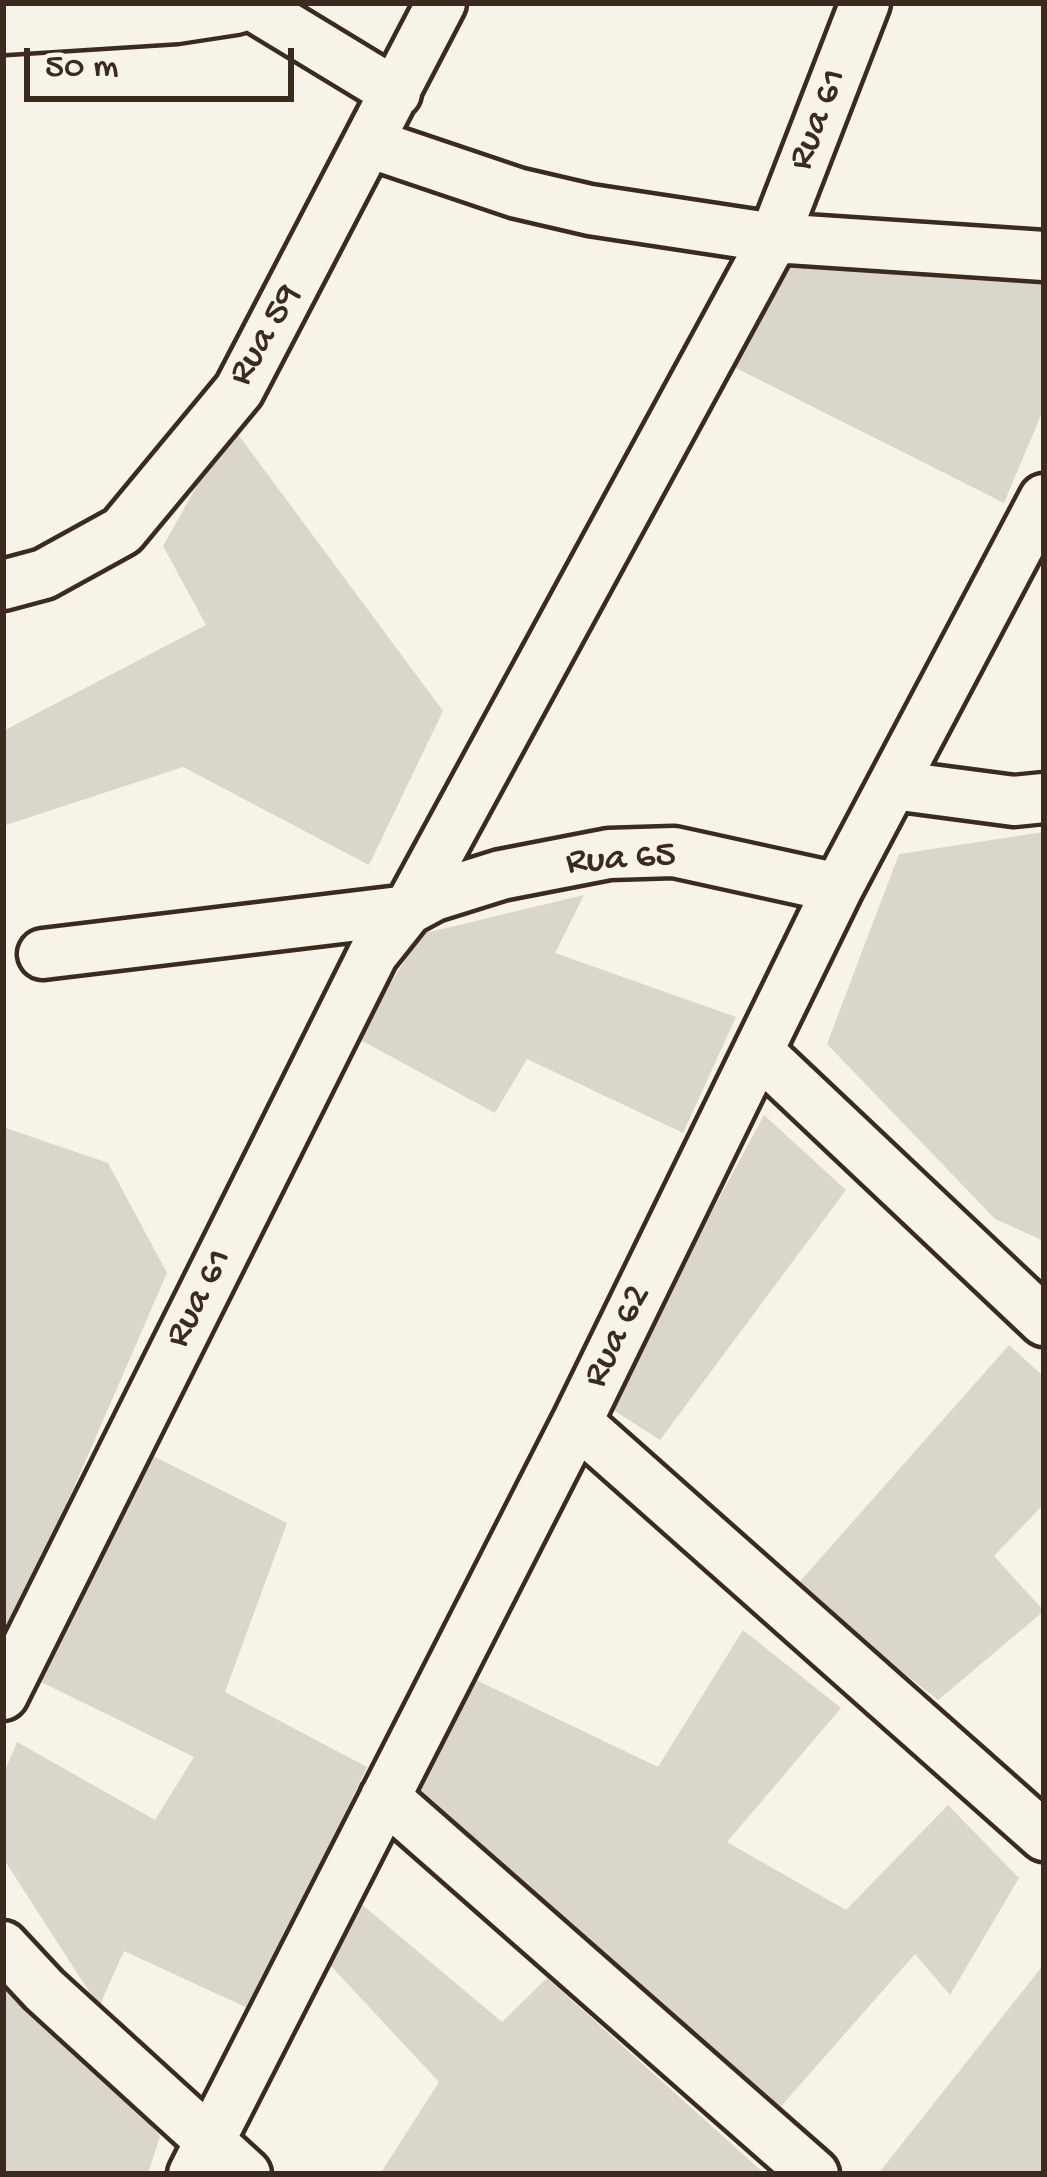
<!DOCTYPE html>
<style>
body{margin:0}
#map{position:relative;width:1047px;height:2177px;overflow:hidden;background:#f7f3e8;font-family:"Gochi Hand",sans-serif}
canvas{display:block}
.frame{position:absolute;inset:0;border:6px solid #3b2a1e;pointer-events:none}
.scale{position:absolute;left:24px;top:48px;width:270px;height:54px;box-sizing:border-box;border:6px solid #3b2a1e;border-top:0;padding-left:15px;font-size:36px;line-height:42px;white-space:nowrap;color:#3b2a1e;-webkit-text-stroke:9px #f7f3e8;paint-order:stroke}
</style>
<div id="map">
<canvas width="1047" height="2177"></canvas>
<div class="frame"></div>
<div class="scale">50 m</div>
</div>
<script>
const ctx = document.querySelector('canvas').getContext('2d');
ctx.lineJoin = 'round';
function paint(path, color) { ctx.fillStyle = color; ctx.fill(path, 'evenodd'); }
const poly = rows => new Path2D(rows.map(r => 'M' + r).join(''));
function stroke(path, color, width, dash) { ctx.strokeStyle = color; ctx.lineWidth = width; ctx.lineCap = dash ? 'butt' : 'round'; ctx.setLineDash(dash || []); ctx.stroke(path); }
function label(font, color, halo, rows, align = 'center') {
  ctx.font = font + ' "Gochi Hand",sans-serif'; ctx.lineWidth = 9; ctx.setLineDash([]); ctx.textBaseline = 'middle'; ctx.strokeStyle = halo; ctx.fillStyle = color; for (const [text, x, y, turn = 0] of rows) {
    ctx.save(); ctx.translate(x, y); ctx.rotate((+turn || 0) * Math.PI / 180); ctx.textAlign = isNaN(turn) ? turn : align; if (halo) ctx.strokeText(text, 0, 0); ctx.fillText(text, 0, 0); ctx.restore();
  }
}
const green = poly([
 [789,264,1044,282,1044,408,1004,503,728,364],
 [231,425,443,711,369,865,183,767,3,826,3,731,206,625,163,546],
 [1044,832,1044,1241,995,1219,827,1044,899,854],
 [584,895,555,953,736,1017,683,1133,527,1059,495,1113,357,1038,421,934],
 [764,1115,846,1190,660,1440,607,1406],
 [3,1127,108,1163,167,1273,3,1651],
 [1009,1345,1044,1377,1044,1504,994,1556,1044,1611,938,1700,795,1587],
 [151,1455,287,1523,225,1692,367,1767,252,2010,124,1951,99,2007,3,1858,3,1775,17,1742,155,1820,194,1757,35,1679],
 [743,1630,841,1708,727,1842,846,1910,948,1805,1019,1878,950,1995,915,1954,777,2111,421,1790,472,1678,658,1767],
 [353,1897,502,2022,547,1978,765,2174,380,2174,439,2082,330,1965],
 [3,1959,160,2136,148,2174,3,2174],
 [1044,1964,1044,2174,878,2174]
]);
const minor = poly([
 [248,3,396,93],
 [369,143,517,193,590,210,774,238,1044,256],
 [3,585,44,574,122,531,239,390,441,3],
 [893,785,1014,801,1044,798],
 [408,910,774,238,865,3],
 [43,954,408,910],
 [759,1052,1044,1321],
 [577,1422,1044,1836],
 [3,1695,373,954,408,910,434,896,501,875,609,854,674,852,838,888],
 [385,1797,814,2174],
 [3,1946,44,1990,246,2174],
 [193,2174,577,1422,838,888,1044,499]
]);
const major = poly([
 [3,23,176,12,235,3]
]);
const streetNames = [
 ["Rua 61",820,120,-69],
 ["Rua 59",267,336,-60],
 ["Rua 65",621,861,-4],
 ["Rua 61",201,1299,-63],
 ["Rua 62",619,1337,-64]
];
paint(green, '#dbd6cb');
stroke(minor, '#3b2a1e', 57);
stroke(major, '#3b2a1e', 69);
stroke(minor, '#f7f3e8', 48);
stroke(major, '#f7f3e8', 60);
label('39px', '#3b2a1e', '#f7f3e8', streetNames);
</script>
